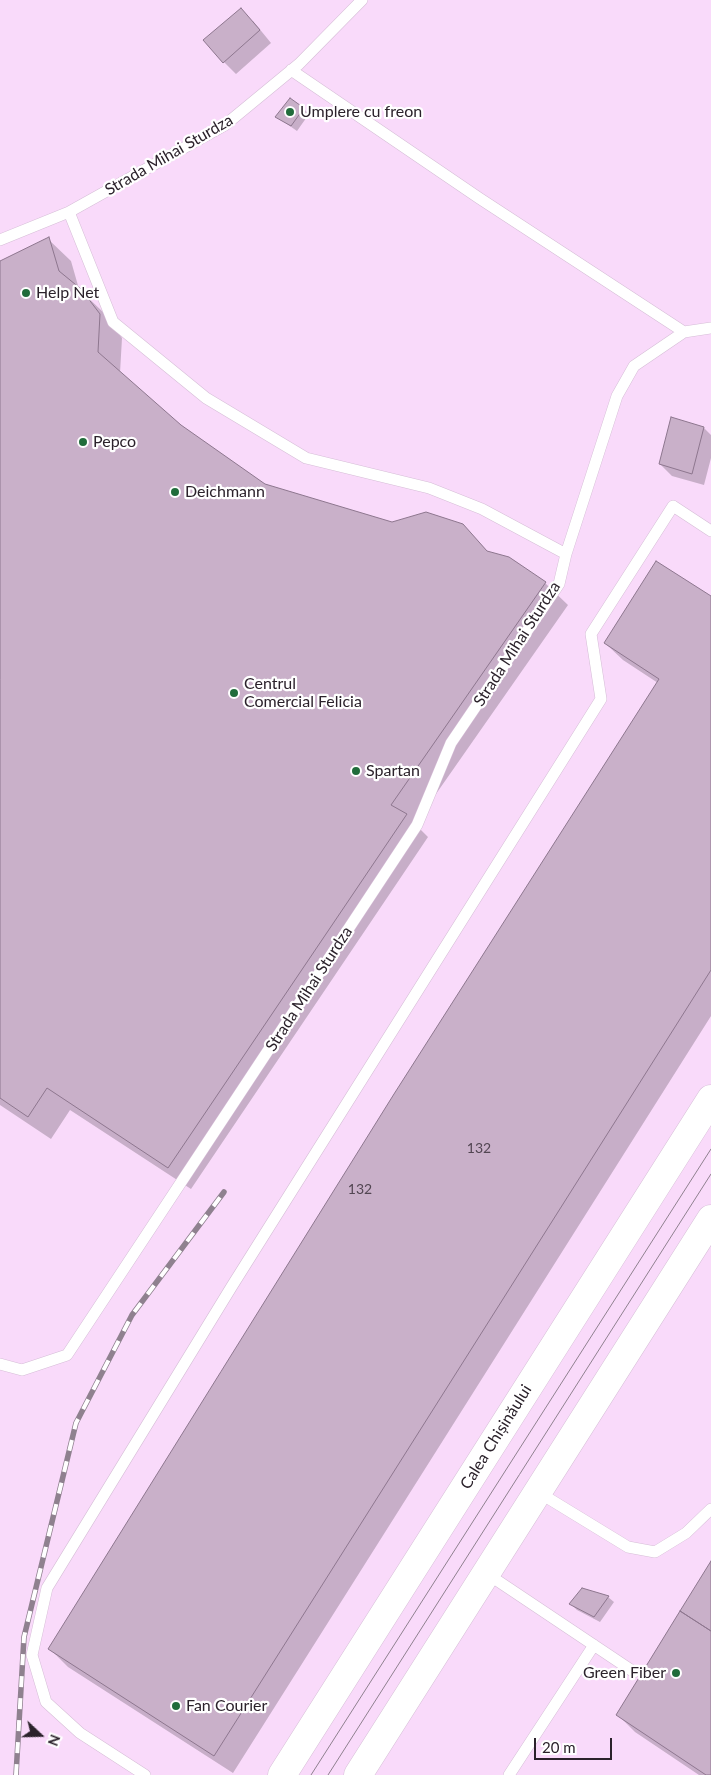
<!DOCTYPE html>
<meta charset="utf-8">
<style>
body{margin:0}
#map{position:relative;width:711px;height:1775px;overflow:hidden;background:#feeaff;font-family:Lato,sans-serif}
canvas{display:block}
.north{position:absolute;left:15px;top:1710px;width:50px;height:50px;-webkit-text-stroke:4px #fff;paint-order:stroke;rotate:111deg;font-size:14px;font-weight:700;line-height:20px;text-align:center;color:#2b222b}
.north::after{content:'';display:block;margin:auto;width:18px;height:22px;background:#2b222b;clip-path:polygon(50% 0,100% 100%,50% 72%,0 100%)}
.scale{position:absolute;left:534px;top:1738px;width:78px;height:22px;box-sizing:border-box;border:2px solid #2b222b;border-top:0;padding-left:6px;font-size:15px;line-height:18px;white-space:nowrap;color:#2b222b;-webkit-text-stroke:4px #fff;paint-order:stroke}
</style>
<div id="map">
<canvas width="711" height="1775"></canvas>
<div class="north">N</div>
<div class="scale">20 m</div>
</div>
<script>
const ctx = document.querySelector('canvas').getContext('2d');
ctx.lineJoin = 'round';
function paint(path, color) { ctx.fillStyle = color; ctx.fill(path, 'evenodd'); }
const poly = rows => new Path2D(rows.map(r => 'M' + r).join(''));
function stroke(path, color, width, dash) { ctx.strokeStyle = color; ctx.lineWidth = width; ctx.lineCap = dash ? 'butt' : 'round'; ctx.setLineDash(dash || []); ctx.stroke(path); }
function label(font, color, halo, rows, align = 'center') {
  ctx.font = font + ' Lato,sans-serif'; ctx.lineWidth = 4.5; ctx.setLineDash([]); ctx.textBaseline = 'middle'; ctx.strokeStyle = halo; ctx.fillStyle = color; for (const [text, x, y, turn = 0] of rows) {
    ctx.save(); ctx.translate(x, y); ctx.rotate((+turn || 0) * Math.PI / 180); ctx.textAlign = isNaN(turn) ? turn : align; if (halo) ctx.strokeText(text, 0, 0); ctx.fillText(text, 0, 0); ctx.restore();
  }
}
const built = poly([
 [0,0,711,0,711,1775,0,1775]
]);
const shadow = poly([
 [253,21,271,43,236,74,224,62],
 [304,109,309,114,297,131,277,117],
 [48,239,71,261,79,289,104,313,122,338,120,373,180,426,264,485,392,524,462,525,489,553,545,583,568,605,415,824,428,837,191,1189,70,1110,51,1139,0,1105,0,262],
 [704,428,711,435,711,458,704,485,672,476,660,464],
 [711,597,711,1016,233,1773,68,1667,50,1649,658,683,623,660,605,643],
 [711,1563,711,1775,699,1775,635,1732,617,1714],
 [608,1597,614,1602,600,1622,577,1610,571,1604]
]);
const building = poly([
 [241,8,260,30,223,63,203,40,241,8],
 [290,98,304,108,291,126,275,117,290,98],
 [49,237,59,271,81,289,100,314,98,352,181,425,265,484,392,522,426,512,463,524,487,551,509,557,546,582,391,805,407,814,168,1168,47,1088,28,1117,0,1098,0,261,49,237],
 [671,417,704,427,692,474,659,464,671,417],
 [656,561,711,596,711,970,214,1756,48,1649,394,1094,659,679,604,643,656,561],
 [711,1561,711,1631,680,1611,711,1561],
 [582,1588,609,1596,594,1617,569,1604,582,1588],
 [680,1611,711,1631,711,1775,706,1775,616,1715,680,1611]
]);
const service = poly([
 [291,70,479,198,684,332],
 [69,212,113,322,206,398,306,458,429,488,482,509,566,554,617,396,634,366,684,332,711,328],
 [0,240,69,212,225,125,299,64,362,0],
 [0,1364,22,1370,67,1355,417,825,451,743,559,584,566,554],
 [538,1492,628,1547,655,1552,686,1533,711,1509],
 [486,1573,634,1672],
 [145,1775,80,1733,46,1702,32,1655,47,1588,232,1286,601,699,591,634,673,506,711,531],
 [509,1775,594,1645]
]);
const primary = poly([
 [282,1775,711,1099],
 [358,1775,711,1219]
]);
const tram = poly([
 [311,1775,711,1149],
 [328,1775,711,1174]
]);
const rail = poly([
 [16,1775,24,1637,76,1423,132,1315,224,1192]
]);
const markers = [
 [290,112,5,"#206c3b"],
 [26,293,5,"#206c3b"],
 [83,442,5,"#206c3b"],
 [175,492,5,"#206c3b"],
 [234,693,5,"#206c3b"],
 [356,771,5,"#206c3b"],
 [676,1673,5,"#206c3b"],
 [176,1706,5,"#206c3b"]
];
const numberNames = [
 ["132",479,1148],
 ["132",360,1189]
];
const poiNames = [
 ["Umplere cu freon",300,112],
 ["Help Net",36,293],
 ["Pepco",93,442],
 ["Deichmann",185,492],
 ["Centrul",244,684],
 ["Comercial Felicia",244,702],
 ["Spartan",366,771],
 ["Green Fiber",666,1673,"right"],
 ["Fan Courier",186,1706]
];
const streetNames = [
 ["Strada Mihai Sturdza",169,155,-30],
 ["Strada Mihai Sturdza",517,644,-57],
 ["Strada Mihai Sturdza",309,989,-57],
 ["Calea Chișinăului",496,1437,-58]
];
paint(built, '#f9dafa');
paint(shadow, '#0003');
paint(building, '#c9b0c9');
stroke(building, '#8e778f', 1);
stroke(service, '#d6bed7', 12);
stroke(primary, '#d6bed7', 29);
stroke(service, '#fff', 11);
stroke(primary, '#fff', 28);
stroke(tram, '#8f818f', 1);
stroke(rail, '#8f818f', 5.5);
stroke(rail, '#fff', 4, [11]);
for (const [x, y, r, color] of markers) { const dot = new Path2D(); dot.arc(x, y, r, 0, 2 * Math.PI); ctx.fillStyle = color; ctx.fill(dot); stroke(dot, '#fff', 2); }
label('14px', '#524652', null, numberNames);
label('16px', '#2b222b', '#fff', poiNames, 'left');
label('16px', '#2b222b', '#fff', streetNames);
</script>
